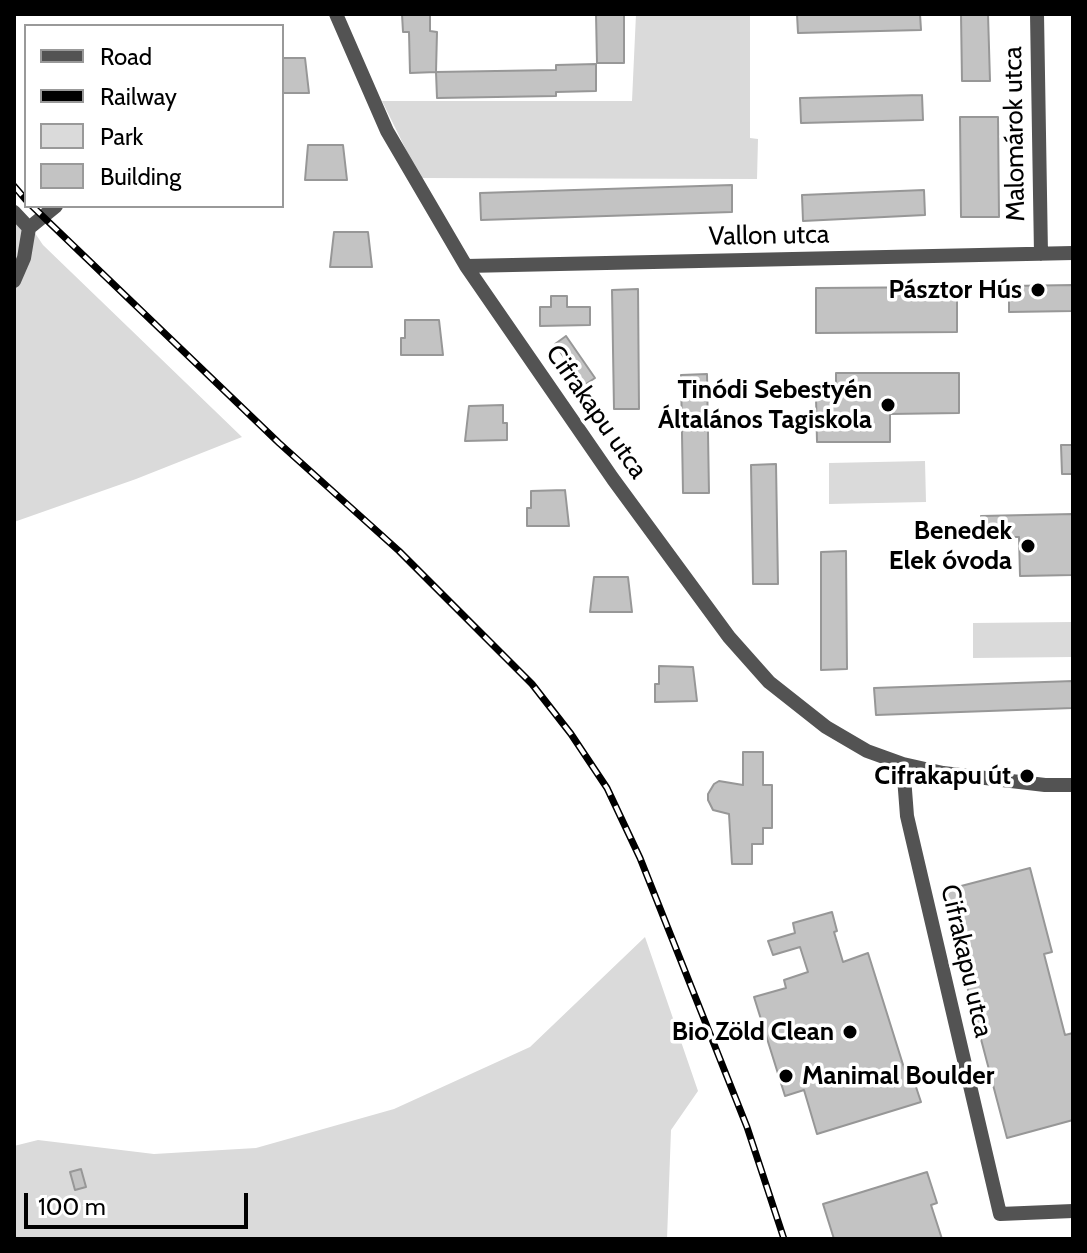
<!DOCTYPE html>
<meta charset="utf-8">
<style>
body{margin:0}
#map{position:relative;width:1087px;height:1253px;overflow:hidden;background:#fff;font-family:Cabin,sans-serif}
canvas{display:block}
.frame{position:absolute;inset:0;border:16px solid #000;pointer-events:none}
.legend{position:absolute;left:24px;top:24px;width:260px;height:184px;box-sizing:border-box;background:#fff;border:2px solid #999;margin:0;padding:10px 14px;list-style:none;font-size:24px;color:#000}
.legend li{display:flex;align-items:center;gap:16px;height:40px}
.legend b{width:40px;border:2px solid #999}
.scale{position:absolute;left:24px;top:1193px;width:224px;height:36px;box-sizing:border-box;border:4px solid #000;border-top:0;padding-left:10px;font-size:24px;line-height:28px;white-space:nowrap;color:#000;-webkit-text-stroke:6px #fff;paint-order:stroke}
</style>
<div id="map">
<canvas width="1087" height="1253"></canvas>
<div class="frame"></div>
<ul class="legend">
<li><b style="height:10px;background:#535353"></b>Road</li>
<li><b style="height:10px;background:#000"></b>Railway</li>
<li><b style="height:22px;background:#dadada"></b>Park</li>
<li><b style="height:22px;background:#c3c3c3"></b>Building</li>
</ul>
<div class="scale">100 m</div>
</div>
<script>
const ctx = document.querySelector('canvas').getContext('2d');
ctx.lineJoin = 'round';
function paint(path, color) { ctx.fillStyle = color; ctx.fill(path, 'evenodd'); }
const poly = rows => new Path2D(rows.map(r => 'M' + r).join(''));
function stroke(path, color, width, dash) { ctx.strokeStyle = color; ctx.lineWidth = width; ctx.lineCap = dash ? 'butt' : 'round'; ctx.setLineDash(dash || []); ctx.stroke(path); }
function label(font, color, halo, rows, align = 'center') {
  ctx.font = font + ' Cabin,sans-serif'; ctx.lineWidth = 7; ctx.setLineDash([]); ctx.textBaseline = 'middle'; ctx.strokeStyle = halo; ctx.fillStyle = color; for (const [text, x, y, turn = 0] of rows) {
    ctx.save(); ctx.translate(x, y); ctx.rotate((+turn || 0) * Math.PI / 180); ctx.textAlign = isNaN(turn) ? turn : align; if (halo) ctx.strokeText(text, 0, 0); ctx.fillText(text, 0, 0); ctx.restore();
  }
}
const green = poly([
 [636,14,750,14,750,138,758,139,757,179,420,178,382,101,632,101],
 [14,202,43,245,242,437,136,479,14,522],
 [925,461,926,502,829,504,829,463],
 [1073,622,1073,657,973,658,973,623],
 [645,937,698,1091,671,1130,667,1239,14,1239,14,1146,38,1140,154,1154,256,1148,394,1109,530,1047]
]);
const building = poly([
 [402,14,430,14,430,31,437,32,436,72,410,73,409,32,403,32,402,14],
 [596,14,624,14,624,63,597,63,596,14],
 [797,14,920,14,921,30,798,33,797,14],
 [961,14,988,14,990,81,962,81,961,14],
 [282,58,305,58,309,93,282,93,282,58],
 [596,64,596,91,556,92,556,96,437,98,436,72,556,70,556,65,596,64],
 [922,95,923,120,801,123,800,98,922,95],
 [960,117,998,117,999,217,961,217,960,117],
 [308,145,343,145,347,180,305,180,308,145],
 [732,185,732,212,481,220,480,193,732,185],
 [924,190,925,215,803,221,802,195,924,190],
 [334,232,368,232,372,267,330,267,334,232],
 [1073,285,1073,311,1009,312,1009,286,1073,285],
 [957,287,957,332,816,333,816,288,957,287],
 [638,289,639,409,614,409,612,290,638,289],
 [551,296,567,296,567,307,590,307,590,325,540,326,540,307,551,307,551,296],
 [405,320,439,320,443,355,401,355,401,338,405,338,405,320],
 [566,336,595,378,583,386,555,344,566,336],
 [836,373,959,373,959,413,890,414,890,442,817,442,816,397,836,397,836,373],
 [707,374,709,493,683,493,681,375,707,374],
 [503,405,503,423,507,423,507,440,465,441,469,406,503,405],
 [1061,445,1073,445,1073,474,1062,474,1061,445],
 [776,464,778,584,753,584,751,465,776,464],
 [565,490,569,526,527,526,527,508,531,508,531,491,565,490],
 [1073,514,1073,575,1020,576,1019,537,982,537,981,516,1073,514],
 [846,551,847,669,821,670,821,552,846,551],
 [594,577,628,577,632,612,590,612,594,577],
 [659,666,693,667,697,701,655,702,655,684,659,684,659,666],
 [1073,681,1073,708,876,715,874,688,1073,681],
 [743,752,763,752,763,785,772,785,772,828,763,828,763,844,752,844,752,864,732,864,729,814,713,810,708,800,708,794,714,784,719,781,743,785,743,752],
 [1030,868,1052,952,1044,954,1065,1035,1073,1033,1073,1120,1007,1138,942,891,1030,868],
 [832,912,837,931,834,932,843,962,868,953,905,1071,910,1069,921,1102,817,1134,804,1090,785,1096,754,997,786,988,784,980,808,972,800,947,773,955,768,941,795,933,793,923,832,912],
 [81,1169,86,1187,75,1190,70,1172,81,1169],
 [927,1172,937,1203,931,1205,942,1239,834,1239,823,1204,927,1172]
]);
const minor = poly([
 [336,14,387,131,466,266,613,479,729,637,769,682,826,727,867,751,903,764,943,773,1045,785,1073,785],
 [1037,14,1041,254],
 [14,212,29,228],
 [466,266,1073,253],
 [14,281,24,258,29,228,56,206],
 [903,764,907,816,1000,1214,1073,1211]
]);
const rail = poly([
 [14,186,26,200],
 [32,206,279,443,399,551,532,684,571,734,607,788,640,858,747,1127,784,1239]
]);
const markers = [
 [1038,290,8,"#000"],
 [888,405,8,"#000"],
 [1028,546,8,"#000"],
 [1027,776,8,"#000"],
 [850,1032,8,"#000"],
 [786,1076,8,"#000"]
];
const streetNames = [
 ["Malomárok utca",1015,134,-91],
 ["Vallon utca",769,236,-1],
 ["Cifrakapu utca",596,412,55],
 ["Cifrakapu utca",966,961,77]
];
const poiNames = [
 ["Pásztor Hús",1022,290],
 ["Tinódi Sebestyén",872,390],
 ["Általános Tagiskola",872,420],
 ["Benedek",1012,531],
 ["Elek óvoda",1012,561],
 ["Cifrakapu út",1011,776],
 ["Bio Zöld Clean",834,1032],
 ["Manimal Boulder",802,1076,"left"]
];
paint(green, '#dadada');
paint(building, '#c3c3c3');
stroke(building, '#979797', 2);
stroke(minor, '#535353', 14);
stroke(rail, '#000', 7);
stroke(rail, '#fff', 4, [12]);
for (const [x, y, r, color] of markers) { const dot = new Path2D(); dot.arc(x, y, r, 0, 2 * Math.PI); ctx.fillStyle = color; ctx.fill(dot); stroke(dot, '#fff', 3); }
label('26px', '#000', '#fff', streetNames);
label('bold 26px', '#000', '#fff', poiNames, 'right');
</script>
